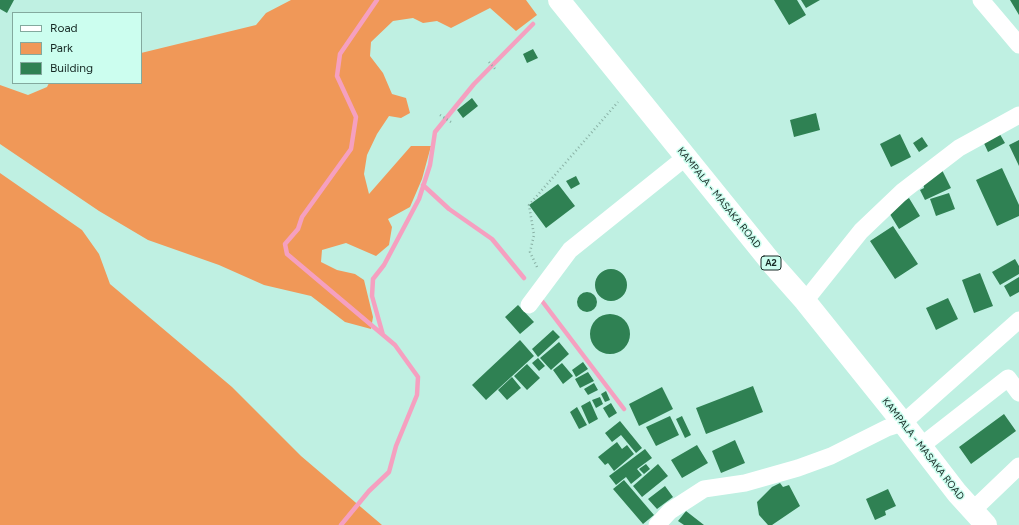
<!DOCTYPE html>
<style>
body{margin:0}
#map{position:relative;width:1019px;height:525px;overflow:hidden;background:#bff0e2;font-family:Figtree,sans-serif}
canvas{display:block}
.legend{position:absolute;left:12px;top:12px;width:130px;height:72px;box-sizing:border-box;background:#ccfeef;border:1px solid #83a99e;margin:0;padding:5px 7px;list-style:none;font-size:12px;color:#162924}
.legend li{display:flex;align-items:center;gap:8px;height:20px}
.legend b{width:20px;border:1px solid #83a99e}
</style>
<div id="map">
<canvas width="1019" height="525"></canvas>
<ul class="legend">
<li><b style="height:5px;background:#fff"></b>Road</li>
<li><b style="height:11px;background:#f09858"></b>Park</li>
<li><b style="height:11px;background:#2f8153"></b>Building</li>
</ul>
</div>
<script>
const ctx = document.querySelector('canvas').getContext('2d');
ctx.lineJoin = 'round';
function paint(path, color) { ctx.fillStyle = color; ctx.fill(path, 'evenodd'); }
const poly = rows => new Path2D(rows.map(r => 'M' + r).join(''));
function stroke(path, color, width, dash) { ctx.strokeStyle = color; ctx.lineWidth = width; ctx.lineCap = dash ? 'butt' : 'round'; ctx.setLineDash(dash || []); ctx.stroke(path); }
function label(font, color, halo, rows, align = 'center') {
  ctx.font = font + ' Figtree,sans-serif'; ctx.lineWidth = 3; ctx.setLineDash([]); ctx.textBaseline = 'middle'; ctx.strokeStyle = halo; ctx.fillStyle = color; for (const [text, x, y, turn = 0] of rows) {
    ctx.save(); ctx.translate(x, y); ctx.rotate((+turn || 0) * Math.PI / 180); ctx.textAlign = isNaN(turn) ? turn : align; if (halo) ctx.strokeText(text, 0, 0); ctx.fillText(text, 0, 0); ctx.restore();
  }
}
const green = poly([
 [291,0,526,0,537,15,516,31,490,8,451,28,437,21,423,23,413,18,393,21,371,42,370,56,383,73,392,94,406,98,410,113,401,118,389,116,377,134,367,155,364,174,369,194,411,146,431,146,422,179,410,207,388,219,392,227,389,245,376,256,346,243,322,250,321,262,337,270,355,274,364,280,373,317,371,329,345,322,311,296,264,285,219,265,148,240,99,211,0,144,0,85,28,95,47,87,49,83,141,83,141,53,256,25,266,13],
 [0,173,82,230,99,254,110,284,232,387,301,456,382,525,0,525]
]);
const stream = poly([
 [423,185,449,209,492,239,524,278],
 [542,301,624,409],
 [383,335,372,296,373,279,384,265,419,199,430,165,435,132,474,84,533,24],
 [341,525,369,491,389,472,396,446,417,395,418,377,395,345,287,254,285,244,298,229,302,217,351,149,356,117,337,76,340,54,377,0]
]);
const building = poly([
 [0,0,14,0,7,13,0,9],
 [774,0,797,0,806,15,789,25],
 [801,0,820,0,806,8],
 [1010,0,1019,0,1019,15],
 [533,49,538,58,527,63,523,54],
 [472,98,478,106,463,118,457,110],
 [816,113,820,130,794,137,790,120],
 [998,131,1005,143,988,152,982,139],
 [900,134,911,157,891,167,880,144],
 [922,137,928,146,919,152,913,143],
 [1019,140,1019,166,1009,145],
 [941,168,951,188,925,200,920,190,924,188,922,178],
 [1002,168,1019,205,1019,216,997,226,976,180],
 [576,176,580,184,571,189,566,181],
 [558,184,575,206,546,228,529,205],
 [949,193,955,209,936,216,930,199],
 [909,198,920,216,899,229,888,211],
 [893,226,918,264,895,279,870,241],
 [1015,259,1019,266,1019,274,1000,285,992,272],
 '595 285a16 16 0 1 1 32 0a16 16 0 1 1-32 0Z',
 [980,273,993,306,974,313,962,280],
 [1019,277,1019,292,1010,297,1004,286],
 '577 302a10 10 0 1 1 20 0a10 10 0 1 1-20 0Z',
 [948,298,958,319,936,330,926,308],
 [518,305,534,322,520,334,505,317],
 '590 334a20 20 0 1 1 40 0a20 20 0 1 1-40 0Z',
 [553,330,560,337,538,357,532,349],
 [520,340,534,356,486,400,472,385],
 [559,342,569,354,551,370,540,358],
 [538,358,545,366,539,371,532,363],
 [583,362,588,369,576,377,572,370],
 [562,363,573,376,563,384,553,370],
 [527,364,540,378,527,390,514,376],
 [588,372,594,381,580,388,575,379],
 [512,377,521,388,507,400,498,390],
 [594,383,598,390,588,395,584,389],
 [753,386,763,412,706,434,696,408],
 [662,387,673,409,639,426,629,404],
 [606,391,610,400,605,402,601,394],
 [600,397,603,404,596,408,592,400],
 [590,401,598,419,589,424,581,406],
 [611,403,617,413,609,418,603,408],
 [577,407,587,425,579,429,570,412],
 [1004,414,1016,431,971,464,959,447],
 [670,416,679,435,656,446,646,427],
 [682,416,691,435,685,438,676,419],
 [620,421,642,448,636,453,621,435,612,442,605,433],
 [735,440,745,463,721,473,712,451],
 [617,442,622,449,627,445,634,454,614,471,608,463,605,465,598,457],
 [697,445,708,463,682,478,671,460],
 [645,449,652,458,637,469,642,475,631,484,626,477,616,485,609,476],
 [646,464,650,469,644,474,639,469],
 [658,464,668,476,642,497,633,486],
 [624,480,654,515,643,524,613,489],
 [780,483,783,487,789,485,800,506,772,525,768,525,759,515,757,502,772,487],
 [665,486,673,497,657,509,648,499],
 [888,489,896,506,885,511,886,515,875,520,866,499],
 [686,511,704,525,684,525,678,521]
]);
const path = poly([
 [489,62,496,70],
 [440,115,451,122],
 [537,267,530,252,534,235,529,205,618,102]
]);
const minor = poly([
 [981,0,1019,45],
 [805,301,861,231,903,191,959,148,1019,115],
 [529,305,570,250,686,157],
 [921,446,1008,378,1019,393],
 [973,510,1019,466],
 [657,525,670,511,704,489,745,483,798,468,831,456,887,428,903,423,1019,320]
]);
const major = poly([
 [559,0,774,266,805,301,903,423,957,493,986,525]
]);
const shields = [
 [771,263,20]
];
const shieldNames = [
 ["A2",771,263]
];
const streetNames = [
 ["KAMPALA - MASAKA ROAD",719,198,51],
 ["KAMPALA - MASAKA ROAD",923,449,52]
];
paint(green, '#f09858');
stroke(stream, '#f5a0c0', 4.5);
paint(building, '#2f8153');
stroke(path, '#89b1a5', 2.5, [1, 3]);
stroke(minor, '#fff', 17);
stroke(major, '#fff', 22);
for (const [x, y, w] of shields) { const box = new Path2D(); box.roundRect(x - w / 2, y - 7, w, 14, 3); ctx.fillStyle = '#ccfeef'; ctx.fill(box); stroke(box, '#162924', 1); }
label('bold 9px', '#162924', null, shieldNames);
label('10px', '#162924', '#ccfeef', streetNames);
</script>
